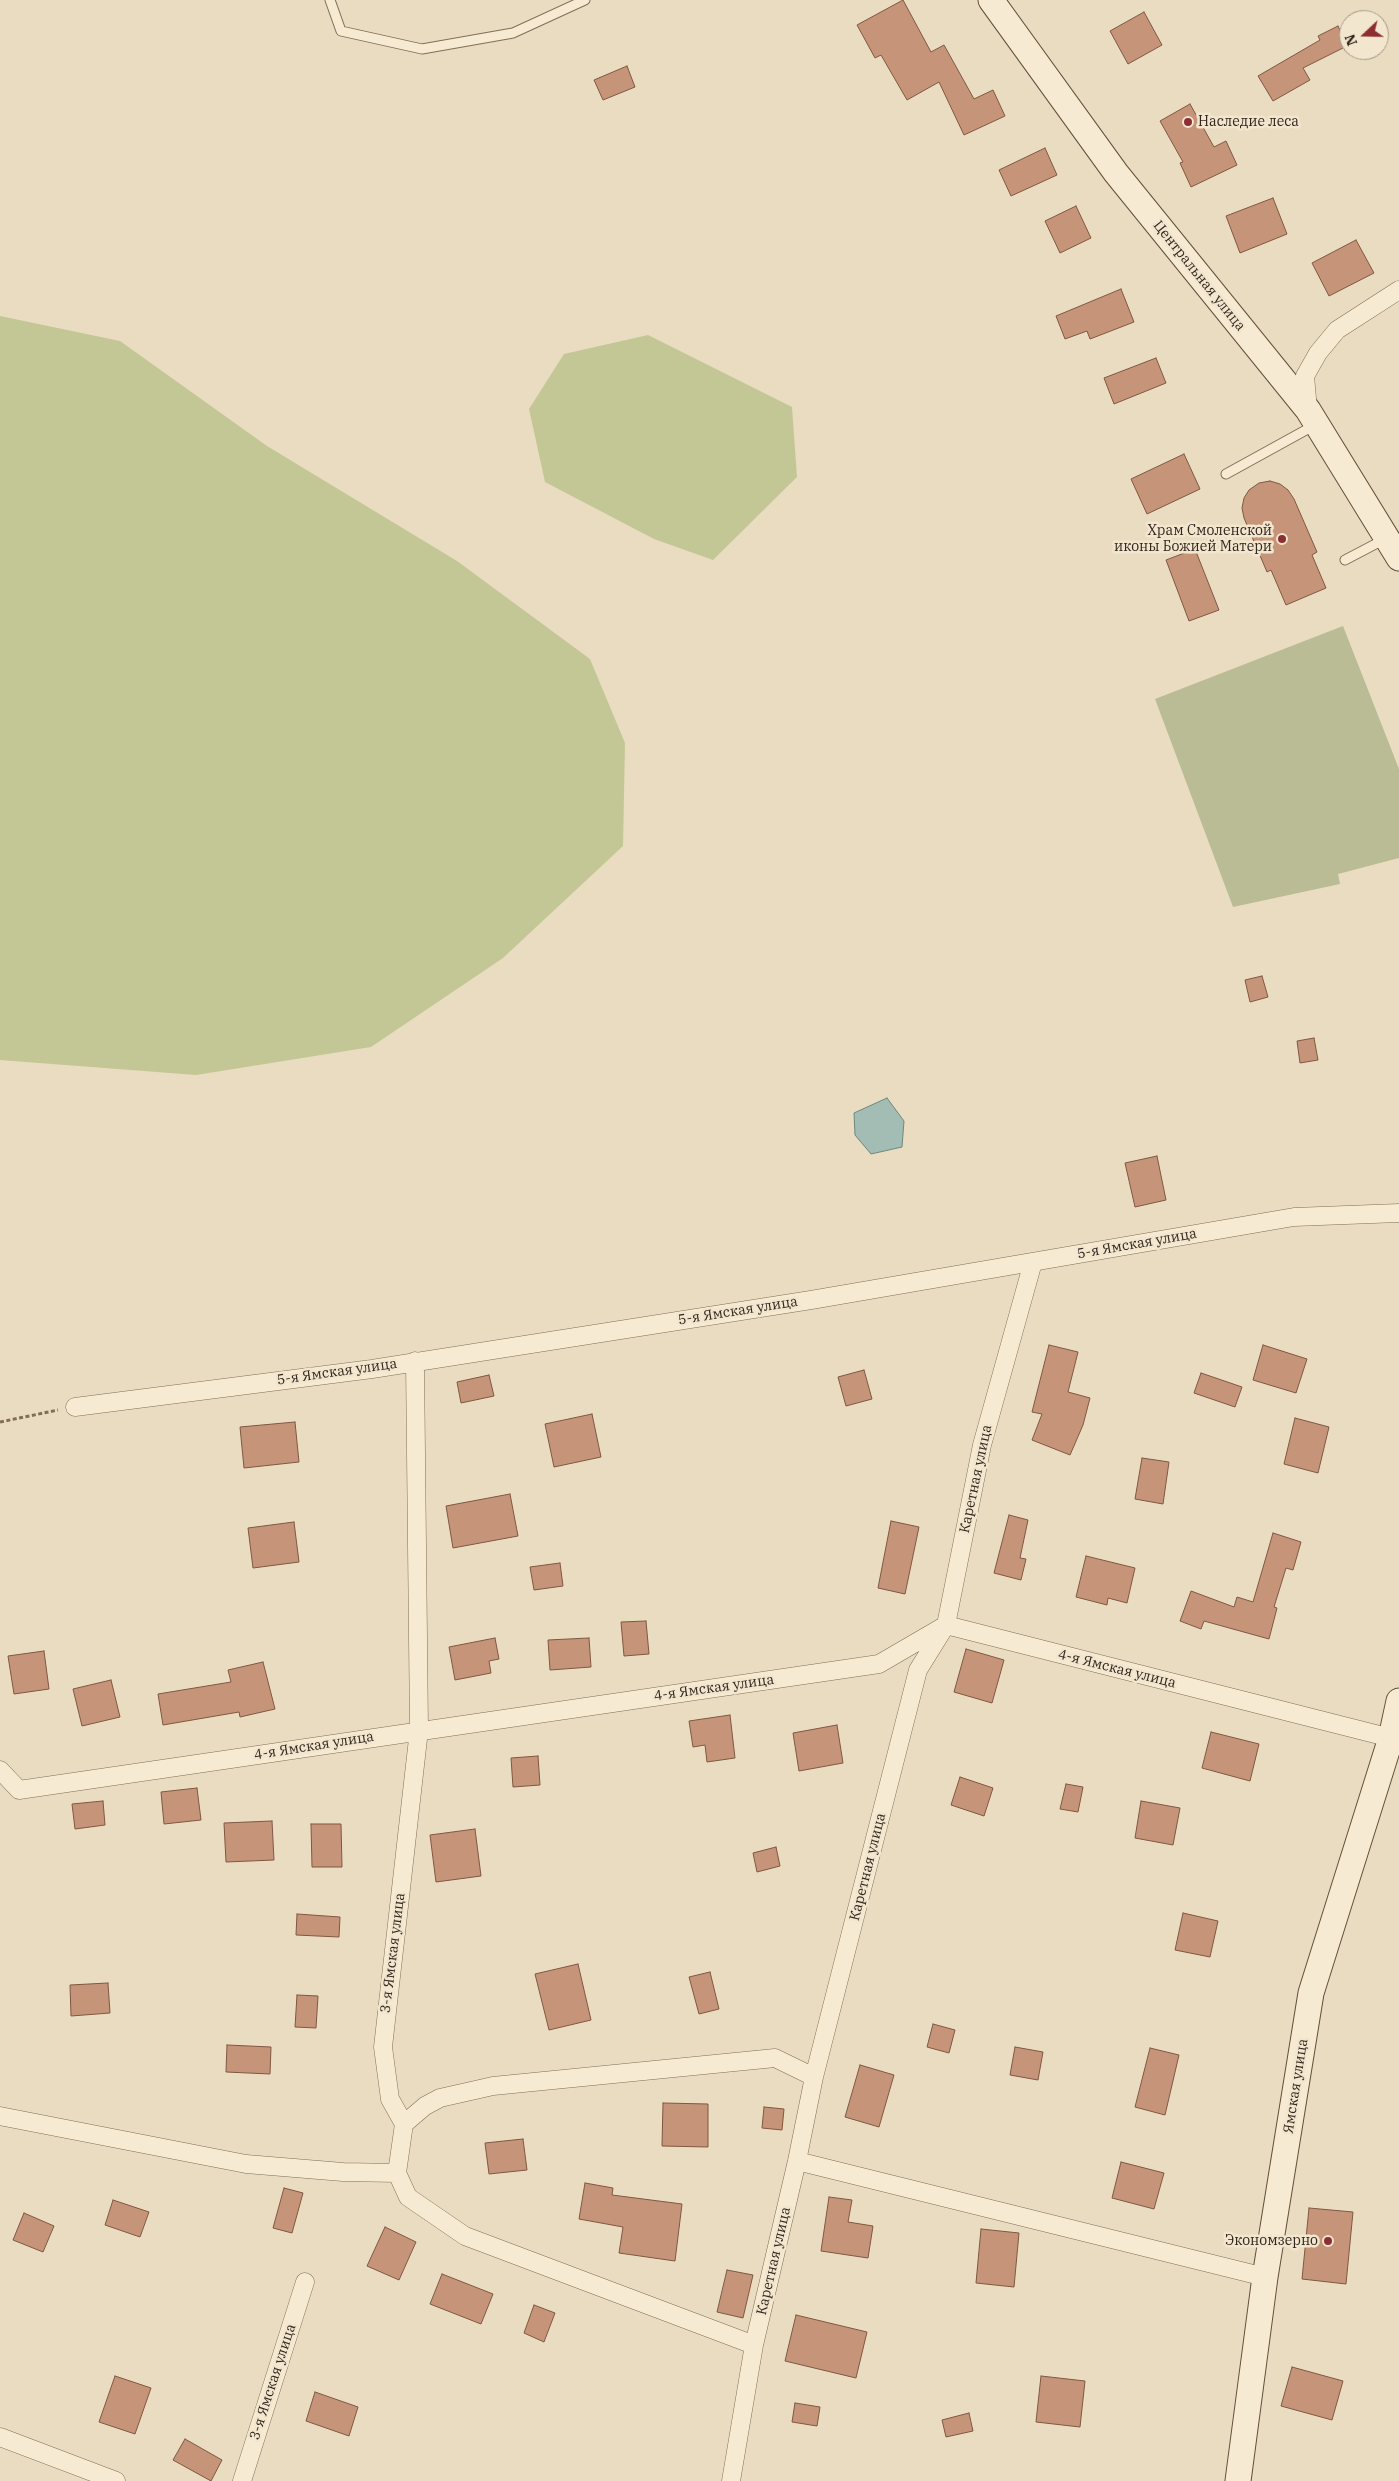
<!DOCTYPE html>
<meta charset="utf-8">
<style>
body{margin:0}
#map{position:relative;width:1399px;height:2481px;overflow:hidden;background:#eadcc0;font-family:"IBM Plex Serif",serif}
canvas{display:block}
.north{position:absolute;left:1339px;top:10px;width:50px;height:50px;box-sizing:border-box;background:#f2e6cf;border:1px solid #a59988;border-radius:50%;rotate:249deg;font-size:14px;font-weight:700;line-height:20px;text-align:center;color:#32261d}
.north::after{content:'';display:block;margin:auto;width:18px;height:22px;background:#8c2e33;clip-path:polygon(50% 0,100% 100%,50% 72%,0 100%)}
</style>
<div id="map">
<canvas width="1399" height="2481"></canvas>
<div class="north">N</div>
</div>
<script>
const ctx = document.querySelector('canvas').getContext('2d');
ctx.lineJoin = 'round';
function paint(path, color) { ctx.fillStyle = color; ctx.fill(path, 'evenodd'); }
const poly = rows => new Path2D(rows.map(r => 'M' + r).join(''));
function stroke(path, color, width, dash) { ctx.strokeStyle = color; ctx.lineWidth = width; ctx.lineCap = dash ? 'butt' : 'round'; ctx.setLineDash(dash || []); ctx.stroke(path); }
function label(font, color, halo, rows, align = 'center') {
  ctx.font = font + ' "IBM Plex Serif",serif'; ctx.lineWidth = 5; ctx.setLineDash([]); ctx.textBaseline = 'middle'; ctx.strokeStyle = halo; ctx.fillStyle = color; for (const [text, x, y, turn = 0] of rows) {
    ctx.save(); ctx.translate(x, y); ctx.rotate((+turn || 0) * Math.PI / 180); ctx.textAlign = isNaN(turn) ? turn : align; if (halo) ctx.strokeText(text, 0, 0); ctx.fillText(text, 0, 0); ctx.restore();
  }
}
const green = poly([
 [0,316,120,341,267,446,457,561,590,659,625,743,623,846,503,958,371,1047,196,1075,0,1060],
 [648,335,792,407,797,477,713,560,654,539,545,482,529,409,564,354]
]);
const cemetery = poly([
 [1343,626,1399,769,1399,858,1338,874,1340,884,1233,907,1155,699]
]);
const water = poly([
 [887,1098,904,1121,902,1147,871,1154,855,1135,854,1113,887,1098]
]);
const building = poly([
 [903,0,931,52,944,45,974,99,993,90,1005,116,964,135,939,82,907,100,881,55,875,58,857,25,903,0],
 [1144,12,1162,45,1128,64,1110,31,1144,12],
 [1338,26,1347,46,1303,68,1310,80,1273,101,1258,76,1320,40,1318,36,1338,26],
 [627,66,635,87,603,100,594,80,627,66],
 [1190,104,1214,147,1226,141,1237,165,1191,187,1180,163,1183,162,1160,121,1190,104],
 [1045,148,1057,175,1011,196,999,170,1045,148],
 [1273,198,1287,234,1240,253,1226,216,1273,198],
 [1076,206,1091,238,1060,253,1045,221,1076,206],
 [1356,240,1374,273,1329,296,1312,263,1356,240],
 [1121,289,1134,322,1090,339,1087,331,1065,339,1056,316,1121,289],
 [1156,358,1166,383,1114,404,1104,378,1156,358],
 [1184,454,1200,489,1147,514,1131,479,1184,454],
 [1270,481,1280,484,1288,490,1294,499,1317,552,1312,555,1326,588,1286,605,1271,570,1267,572,1244,518,1242,508,1244,498,1249,490,1259,483,1270,481],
 [1195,549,1219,610,1189,621,1166,560,1195,549],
 [1262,976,1268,997,1250,1002,1245,980,1262,976],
 [1314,1038,1318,1060,1300,1063,1297,1041,1314,1038],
 [1157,1156,1166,1200,1135,1207,1125,1163,1157,1156],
 [1049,1345,1078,1352,1068,1392,1090,1398,1083,1425,1070,1455,1032,1440,1042,1414,1032,1412,1049,1345],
 [1263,1345,1307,1359,1296,1393,1253,1380,1263,1345],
 [864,1370,872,1399,846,1406,838,1377,864,1370],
 [1201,1373,1242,1387,1235,1407,1194,1393,1201,1373],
 [489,1375,494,1396,461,1403,457,1382,489,1375],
 [592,1414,601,1457,554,1467,545,1424,592,1414],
 [1295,1418,1329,1427,1318,1473,1284,1464,1295,1418],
 [295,1422,299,1462,244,1468,240,1427,295,1422],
 [1142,1458,1169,1462,1163,1504,1135,1499,1142,1458],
 [510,1494,518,1536,453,1548,446,1506,510,1494],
 [1009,1515,1028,1520,1020,1558,1026,1559,1021,1580,994,1573,1009,1515],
 [891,1521,919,1527,905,1594,878,1588,891,1521],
 [294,1522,299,1562,253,1568,248,1528,294,1522],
 [1273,1533,1301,1542,1293,1570,1286,1568,1274,1607,1277,1608,1269,1639,1204,1621,1201,1629,1180,1621,1191,1591,1234,1607,1237,1597,1253,1602,1273,1533],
 [1086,1556,1135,1568,1127,1603,1108,1598,1107,1605,1076,1597,1086,1556],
 [560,1563,563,1586,534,1590,530,1567,560,1563],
 [646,1621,649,1654,624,1656,621,1622,646,1621],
 [495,1638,499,1659,489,1661,491,1673,455,1680,449,1647,495,1638],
 [589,1638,591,1667,550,1670,548,1640,589,1638],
 [966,1649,1004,1660,992,1703,954,1692,966,1649],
 [44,1651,49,1689,14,1694,8,1656,44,1651],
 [263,1662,275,1709,240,1717,239,1712,163,1725,158,1694,231,1682,228,1670,263,1662],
 [111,1680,120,1717,82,1726,73,1689,111,1680],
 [730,1715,735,1758,707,1762,705,1745,693,1747,689,1721,730,1715],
 [837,1725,843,1763,799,1771,793,1733,837,1725],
 [1211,1732,1259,1744,1250,1781,1202,1768,1211,1732],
 [538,1756,540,1785,513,1787,511,1758,538,1756],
 [960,1777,993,1788,984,1816,951,1805,960,1777],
 [1066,1784,1083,1787,1078,1812,1060,1809,1066,1784],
 [197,1788,201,1820,164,1824,161,1792,197,1788],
 [103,1801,105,1825,75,1829,72,1804,103,1801],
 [1141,1801,1180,1808,1173,1845,1135,1838,1141,1801],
 [272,1821,274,1860,226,1862,224,1823,272,1821],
 [311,1824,341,1824,342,1867,312,1867,311,1824],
 [475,1829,481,1876,436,1882,430,1835,475,1829],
 [776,1847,780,1866,757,1872,753,1853,776,1847],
 [1183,1913,1218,1921,1210,1957,1175,1950,1183,1913],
 [297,1914,340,1917,339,1937,296,1935,297,1914],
 [578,1964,591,2020,549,2030,535,1974,578,1964],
 [710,1972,719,2009,699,2014,689,1977,710,1972],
 [108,1983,110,2013,71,2016,70,1985,108,1983],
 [297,1995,318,1996,316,2028,295,2027,297,1995],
 [933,2024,955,2030,949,2053,927,2047,933,2024],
 [227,2045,271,2047,270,2074,226,2072,227,2045],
 [1015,2047,1043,2052,1038,2080,1010,2075,1015,2047],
 [1150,2048,1179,2055,1165,2115,1135,2107,1150,2048],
 [860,2065,894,2075,879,2127,845,2117,860,2065],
 [663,2103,708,2104,708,2147,662,2146,663,2103],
 [764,2107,784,2109,782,2130,762,2128,764,2107],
 [523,2139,527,2170,489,2174,485,2143,523,2139],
 [1121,2162,1164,2173,1154,2209,1112,2198,1121,2162],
 [585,2183,613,2188,612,2195,682,2204,675,2261,619,2253,623,2227,579,2219,585,2183],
 [284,2188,303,2193,292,2233,273,2228,284,2188],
 [829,2197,852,2200,848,2222,873,2226,868,2258,821,2251,829,2197],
 [113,2200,149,2212,140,2237,105,2225,113,2200],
 [1309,2208,1353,2212,1346,2284,1302,2279,1309,2208],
 [24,2213,54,2226,43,2252,13,2240,24,2213],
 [385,2227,416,2242,399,2280,367,2266,385,2227],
 [981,2229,1019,2233,1014,2287,976,2283,981,2229],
 [727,2270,753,2275,743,2318,717,2312,727,2270],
 [442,2274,493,2294,481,2324,430,2304,442,2274],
 [534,2305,555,2313,544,2342,524,2333,534,2305],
 [796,2315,867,2332,856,2378,785,2361,796,2315],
 [1292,2367,1343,2381,1332,2420,1281,2406,1292,2367],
 [115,2376,151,2388,135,2434,99,2422,115,2376],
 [1041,2376,1085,2381,1080,2427,1036,2422,1041,2376],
 [315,2392,358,2407,349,2436,306,2421,315,2392],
 [795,2403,820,2407,817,2426,792,2422,795,2403],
 [969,2413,973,2431,946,2437,942,2420,969,2413],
 [185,2439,222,2460,211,2481,173,2460,185,2439]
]);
const path = poly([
 [0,1422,58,1410]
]);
const lane = poly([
 [330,0,341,31,422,49,513,33,585,0],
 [1226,474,1315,425],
 [1345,560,1385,539]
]);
const street = poly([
 [1308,410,1305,376,1318,353,1337,330,1399,290],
 [75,1407,372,1369,811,1300,1294,1217,1399,1213],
 [0,1770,19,1790,879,1664,946,1625,1391,1738],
 [0,2116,246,2164,343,2172,397,2173],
 [404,2124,425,2106,440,2098,493,2086,775,2058,814,2077],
 [797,2161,1265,2277],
 [397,2173,404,2124,390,2099,383,2047,419,1730,415,1361],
 [397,2173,408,2197,465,2236,754,2345],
 [0,2437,116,2481],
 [242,2481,305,2282],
 [731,2481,754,2345,797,2161,814,2077,918,1670,946,1625,982,1445,1033,1262]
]);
const secondary = poly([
 [991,0,1116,173,1308,410,1399,558],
 [1238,2481,1265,2277,1311,1993,1391,1738,1399,1701]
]);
const markers = [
 [1188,122,5,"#8c2e33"],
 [1282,539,5,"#8c2e33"],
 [1328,2241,5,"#8c2e33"]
];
const poiNames = [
 ["Наследие леса",1198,122,"left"],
 ["Храм Смоленской",1272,531],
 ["иконы Божией Матери",1272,547],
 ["Экономзерно",1318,2241]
];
const streetNames = [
 ["Центральная улица",1199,276,51],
 ["5-я Ямская улица",1137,1244,-10],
 ["5-я Ямская улица",738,1311,-9],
 ["5-я Ямская улица",337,1372,-8],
 ["Каретная улица",976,1479,-78],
 ["4-я Ямская улица",1117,1669,14],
 ["4-я Ямская улица",714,1688,-8],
 ["4-я Ямская улица",314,1746,-9],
 ["Каретная улица",868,1867,-76],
 ["3-я Ямская улица",393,1953,-83],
 ["Ямская улица",1296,2086,-81],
 ["Каретная улица",774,2261,-77],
 ["3-я Ямская улица",273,2382,-72]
];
paint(green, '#c3c795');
paint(cemetery, '#b9bc94');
paint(water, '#a3bcb4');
stroke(water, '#6b8980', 1);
paint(building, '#c69579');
stroke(building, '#7f5741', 1);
stroke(lane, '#826d59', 11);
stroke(street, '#826d59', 19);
stroke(secondary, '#634e3d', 27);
stroke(path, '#826d59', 3, [4, 2.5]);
stroke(lane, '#f6ead2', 9);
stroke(street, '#f6ead2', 18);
stroke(secondary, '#f6ead2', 25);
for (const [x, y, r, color] of markers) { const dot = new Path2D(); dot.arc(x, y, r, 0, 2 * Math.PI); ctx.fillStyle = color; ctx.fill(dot); stroke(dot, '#f2e6cf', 2); }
label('14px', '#32261d', '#f2e6cf', poiNames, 'right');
label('14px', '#32261d', '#f2e6cf', streetNames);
</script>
